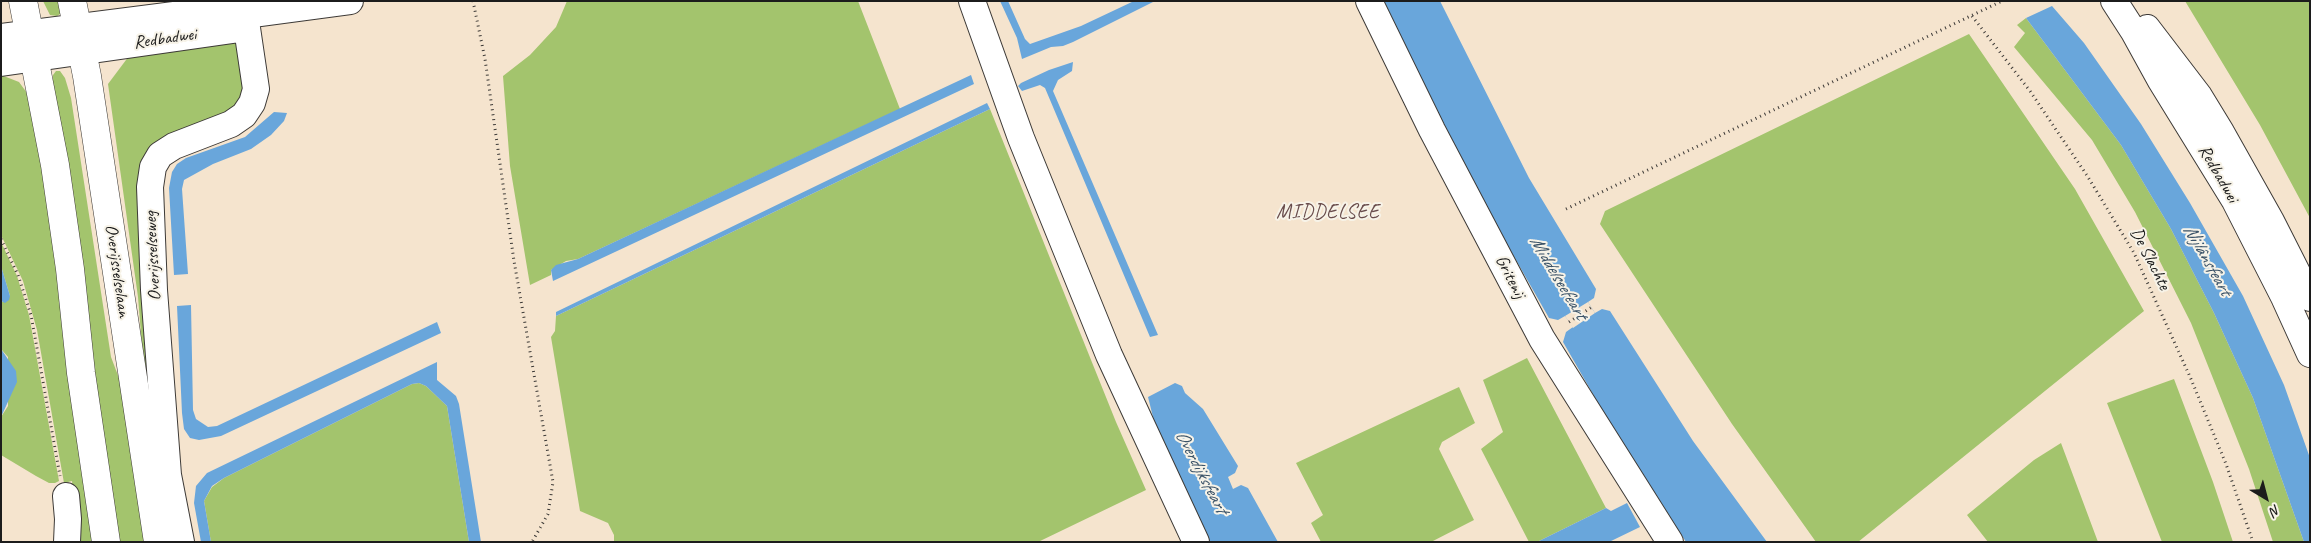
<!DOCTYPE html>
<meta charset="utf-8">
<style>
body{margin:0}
#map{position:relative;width:2311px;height:543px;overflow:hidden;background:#f5e4ce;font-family:Caveat,sans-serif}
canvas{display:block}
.frame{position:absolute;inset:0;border:2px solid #1c1c1c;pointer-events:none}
.north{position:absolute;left:2241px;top:473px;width:50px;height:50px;-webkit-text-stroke:4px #f7f3e8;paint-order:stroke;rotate:143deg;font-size:14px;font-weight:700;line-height:20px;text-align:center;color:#1c1c1c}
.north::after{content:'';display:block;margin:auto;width:18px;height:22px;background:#1c1c1c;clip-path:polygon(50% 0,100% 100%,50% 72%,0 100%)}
</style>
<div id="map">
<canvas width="2311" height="543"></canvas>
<div class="frame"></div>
<div class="north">N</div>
</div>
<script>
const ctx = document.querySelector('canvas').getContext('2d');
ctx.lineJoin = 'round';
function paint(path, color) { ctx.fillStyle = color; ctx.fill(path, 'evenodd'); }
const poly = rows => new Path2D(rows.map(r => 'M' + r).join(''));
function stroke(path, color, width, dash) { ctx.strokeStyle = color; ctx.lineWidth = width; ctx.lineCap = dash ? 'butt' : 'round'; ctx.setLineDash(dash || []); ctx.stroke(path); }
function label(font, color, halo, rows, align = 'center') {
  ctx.font = font + ' Caveat,sans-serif'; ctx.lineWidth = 4; ctx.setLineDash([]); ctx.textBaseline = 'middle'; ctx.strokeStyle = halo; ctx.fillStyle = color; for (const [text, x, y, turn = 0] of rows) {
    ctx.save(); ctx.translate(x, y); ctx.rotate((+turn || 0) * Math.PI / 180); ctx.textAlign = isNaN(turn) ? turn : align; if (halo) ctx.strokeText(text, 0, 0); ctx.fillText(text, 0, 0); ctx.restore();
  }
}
const green = poly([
 [43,1,61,1,60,14,57,16,50,15],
 [567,1,858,1,900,109,578,259,566,261,551,270,551,275,530,285,510,166,503,76,530,55,556,27],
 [2185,1,2310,1,2310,218,2260,125],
 [2026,18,2121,145,2171,229,2214,313,2253,398,2304,542,2273,542,2249,469,2191,323,2135,212,2092,140,2014,47,2025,33,2017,25],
 [239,34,246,72,242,96,234,112,161,143,155,407,147,408,138,297,108,84,129,56],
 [1969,34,2075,189,2144,311,1858,542,1816,542,1732,424,1600,224,1605,211],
 [56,71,60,71,65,78,71,98,109,344,111,357,125,394,149,542,118,542,53,87,53,75],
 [1,75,19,82,35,104,97,542,75,542,75,510,72,481,64,483,37,330,23,281,1,235],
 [990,109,1116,422,1146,490,1038,542,614,542,614,535,608,523,580,511,551,337,555,331,556,316],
 [1,242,17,276,29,315,59,481,55,483,49,483,36,476,1,455,1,417,8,406,8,357,1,349,1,301,2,302,10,296,1,266],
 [1527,358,1606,508,1537,542,1529,542,1481,449,1503,432,1483,380],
 [2174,379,2213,482,2233,542,2162,542,2107,403],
 [419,383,426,386,447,406,469,542,211,542,204,501,212,487,224,478,412,384],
 [1459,387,1475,423,1442,442,1439,449,1474,520,1431,542,1321,542,1311,523,1323,515,1296,463],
 [2061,443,2098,542,1988,542,1967,515,2034,460]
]);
const water = poly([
 [1000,1,1008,1,1025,39,1030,44,1081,26,1134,1,1155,1,1073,42,1063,46,1051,47,1022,59,1017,38],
 [1381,1,1440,1,1529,178,1596,289,1594,298,1588,302,1595,313,1602,309,1610,311,1693,441,1767,542,1686,542,1598,403,1563,342,1566,332,1573,327,1565,316,1558,320,1549,318,1484,204],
 [2052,6,2084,43,2141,124,2190,203,2243,296,2284,385,2310,458,2310,542,2304,542,2253,398,2214,313,2171,229,2121,145,2026,18],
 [1073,62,1072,71,1058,80,1053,91,1158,335,1150,337,1045,88,1040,85,1022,91,1018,86,1021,83,1049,70],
 [971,75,974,84,553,281,551,270,556,265,578,259],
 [987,103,990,109,556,316,556,312],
 [274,112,287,113,284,121,271,135,251,149,213,164,184,180,182,189,188,274,174,275,169,188,172,172,177,164,186,158,245,137],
 [1,266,10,296,9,300,5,303,1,301],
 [191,305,193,410,196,419,208,427,217,426,437,322,441,333,221,436,199,440,190,438,184,429,182,413,177,306],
 [1,349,16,371,17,382,1,417],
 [437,362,437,380,456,396,459,404,481,542,469,542,447,406,426,386,419,383,412,384,224,478,212,486,204,501,211,542,201,542,194,503,196,486,207,473],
 [1175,383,1182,386,1185,393,1203,409,1238,466,1235,473,1228,477,1233,489,1241,485,1248,488,1278,542,1210,542,1154,421,1148,397],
 [1627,503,1640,527,1609,542,1537,542,1606,508,1611,511]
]);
const pier = poly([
 [1588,302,1595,313,1573,328,1565,316]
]);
const path = poly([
 [473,1,485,59,514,261,553,482,548,514,532,542],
 [1972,16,2030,91,2088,177,2134,253,2191,379,2226,464,2253,542],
 [1566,209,2002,1],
 [1,239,18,275,31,315,60,476],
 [1569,322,1592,307]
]);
const minor = poly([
 [972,1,1021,138,1109,355,1196,542],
 [1369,1,1432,130,1542,339,1670,542],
 [2114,1,2134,32,2161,81,2235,201,2284,297,2310,354],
 [245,15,350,1],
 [2147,28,2199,96,2221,132,2271,221,2310,298],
 [1,37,244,6],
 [1,63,247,28],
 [66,496,68,519,67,542],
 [181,542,168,475,154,290,150,187,153,167,160,155,174,146,231,124,244,115,252,103,256,89,243,1]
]);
const major = poly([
 [23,1,55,165,70,269,81,373,106,542],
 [72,1,87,76,158,542]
]);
const streetNames = [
 ["Redbadwei",165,39,-8],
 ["Redbadwei",2218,174,60],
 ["Overijsselseweg",153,256,-93],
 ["De Slachte",2150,259,63],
 ["Overijsselselaan",117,271,82],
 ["Gritenij",1510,277,63]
];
const waterNames = [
 ["Nijlânsfeart",2207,260,60],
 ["Middelseefeart",1558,278,59],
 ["Overdijksfeart",1201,472,62]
];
const quarterNames = [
 ["MIDDELSEE",1328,213]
];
paint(green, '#a3c46d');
paint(water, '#69a6db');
paint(pier, '#f5e4ce');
stroke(minor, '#3d3a37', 28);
stroke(major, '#3d3a37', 29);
stroke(path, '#3d3a37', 3, [1, 4]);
stroke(minor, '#fff', 26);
stroke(major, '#fff', 28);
label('18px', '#1c1c1c', '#f7f3e8', streetNames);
label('italic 19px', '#3b5368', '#f7f3e8', waterNames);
ctx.letterSpacing = '1px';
label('20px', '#694c4b', '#f7f3e8', quarterNames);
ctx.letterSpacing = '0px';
</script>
